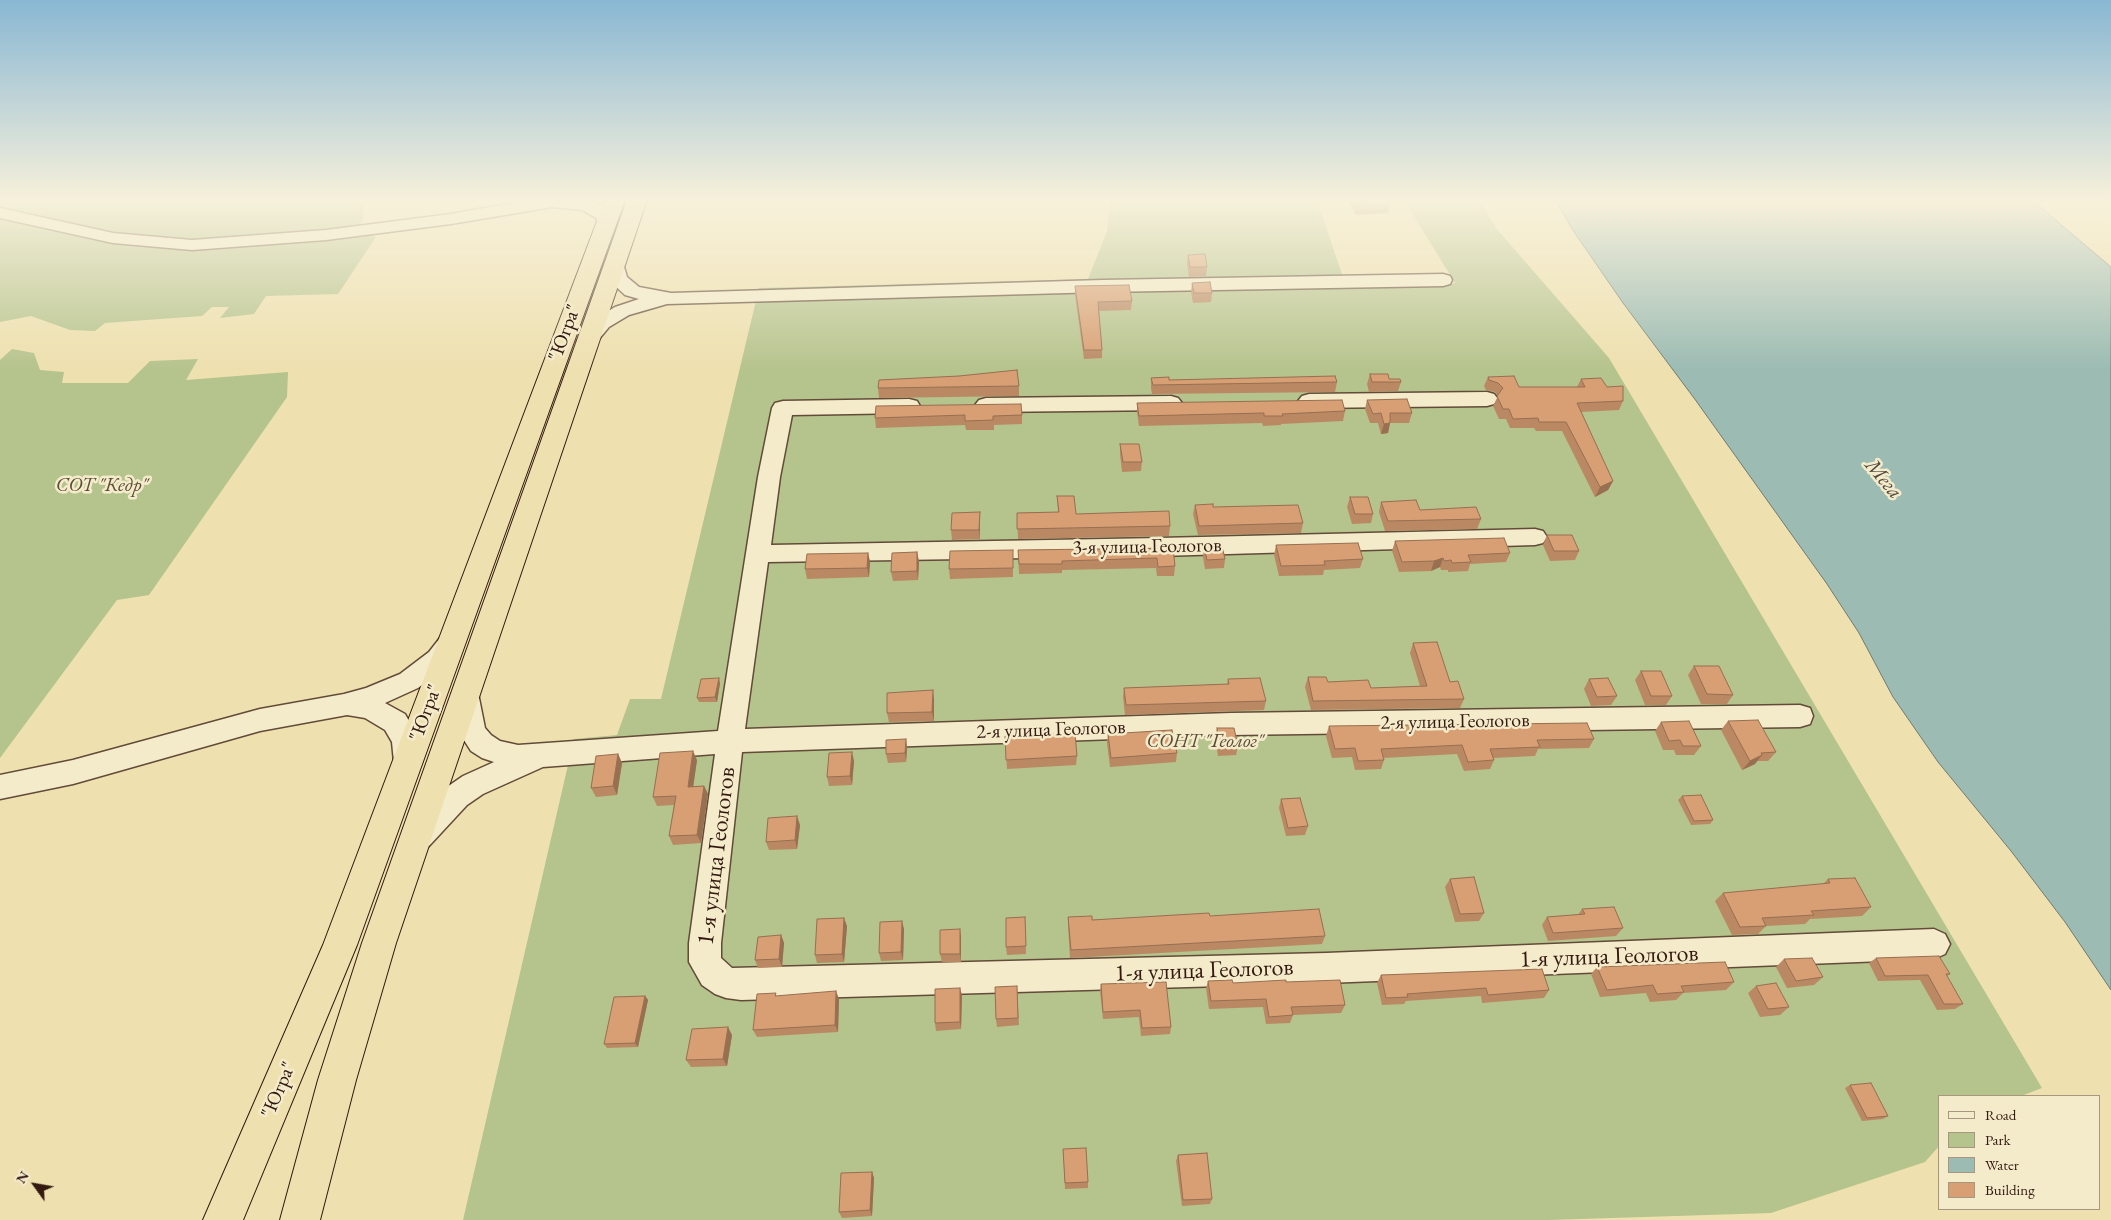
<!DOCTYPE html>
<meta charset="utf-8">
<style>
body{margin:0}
#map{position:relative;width:2111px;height:1220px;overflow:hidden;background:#eee0af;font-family:"EB Garamond",serif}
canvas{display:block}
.legend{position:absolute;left:1938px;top:1095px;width:162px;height:115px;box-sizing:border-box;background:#f4ebcb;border:1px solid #a79780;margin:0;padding:6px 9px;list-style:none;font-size:15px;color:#331910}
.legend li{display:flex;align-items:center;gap:10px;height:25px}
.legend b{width:25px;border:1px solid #a79780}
.north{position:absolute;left:10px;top:1160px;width:50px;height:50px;-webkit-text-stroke:4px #f4ebcb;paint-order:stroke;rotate:302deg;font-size:14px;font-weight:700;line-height:20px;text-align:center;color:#331910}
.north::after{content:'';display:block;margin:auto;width:18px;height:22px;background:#331910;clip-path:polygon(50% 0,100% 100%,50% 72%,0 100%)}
</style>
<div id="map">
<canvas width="2111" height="1220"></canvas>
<ul class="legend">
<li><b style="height:6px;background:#f4ebcb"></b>Road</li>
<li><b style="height:14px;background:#b5c38d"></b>Park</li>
<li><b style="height:14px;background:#9bbbb3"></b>Water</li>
<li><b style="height:14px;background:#d89f74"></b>Building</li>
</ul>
<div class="north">N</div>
</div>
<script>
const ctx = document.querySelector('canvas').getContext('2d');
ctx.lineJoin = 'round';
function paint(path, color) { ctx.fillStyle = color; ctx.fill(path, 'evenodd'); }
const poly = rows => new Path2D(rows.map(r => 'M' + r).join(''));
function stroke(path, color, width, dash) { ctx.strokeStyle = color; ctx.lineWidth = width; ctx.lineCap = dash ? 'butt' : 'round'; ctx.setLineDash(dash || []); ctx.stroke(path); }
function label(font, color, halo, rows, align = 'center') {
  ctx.font = font + ' "EB Garamond",serif'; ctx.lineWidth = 5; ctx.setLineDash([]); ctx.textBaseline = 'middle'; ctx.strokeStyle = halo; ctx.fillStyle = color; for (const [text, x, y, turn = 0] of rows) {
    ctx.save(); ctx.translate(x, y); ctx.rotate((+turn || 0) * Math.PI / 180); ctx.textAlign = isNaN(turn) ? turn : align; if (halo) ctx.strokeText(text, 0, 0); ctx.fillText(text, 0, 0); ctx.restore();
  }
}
const green = poly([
 [0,200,362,200,364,215,358,230,376,237,338,294,266,296,254,314,220,318,229,307,212,307,202,316,105,323,95,331,70,330,31,316,0,322],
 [1110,200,1317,200,1346,286,1388,287,1445,286,1455,283,1404,200,1479,200,1496,228,1609,358,2042,1088,2021,1096,1940,1096,1940,1145,1925,1162,1771,1213,1548,1220,463,1220,574,739,617,735,630,699,661,699,759,288,1088,279,1107,231],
 [12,349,34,353,40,370,64,372,62,383,128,383,150,361,198,359,186,380,288,372,287,397,149,595,117,600,0,758,0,360]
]);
const water = poly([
 [1555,200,2032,200,2111,267,2111,990,2065,922,2011,851,1938,762,1893,697,1859,633,1827,584,1694,398,1623,303,1572,229,1555,200]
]);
const minor = poly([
 [529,200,592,201,605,207,610,212,615,224,612,228,606,229,600,228,596,218,582,210,552,207,451,224,326,240,192,250,113,243,0,218,0,208,113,233,192,240,326,230,451,214,529,200],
 [615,258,622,260,627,277,639,287,671,293,1103,280,1443,274,1450,276,1452,280,1450,284,1443,286,1103,292,667,304,629,315,609,327,594,345,587,347,580,345,577,341,595,319,615,307,639,299,625,295,613,284,608,275,606,264,608,260,615,258],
 [1487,392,1494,394,1498,399,1494,404,1487,406,1309,408,1302,406,1298,401,1302,396,1309,394,1487,392],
 [1171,396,1178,398,1182,403,1178,408,1171,410,986,412,979,410,975,405,979,400,986,398,1171,396],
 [909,399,917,401,920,406,917,411,909,413,792,415,780,477,771,545,1160,538,1535,529,1543,531,1547,537,1543,543,1535,545,1160,556,768,562,745,729,1231,713,1800,705,1810,708,1813,716,1810,724,1800,727,1231,735,742,752,721,943,721,958,732,968,1326,953,1934,929,1945,934,1950,944,1945,954,1934,959,1326,983,741,1000,726,998,715,994,702,985,689,962,689,943,715,754,543,767,483,794,467,805,429,846,419,850,409,846,404,837,409,828,447,787,463,776,494,762,482,758,471,751,460,734,456,724,452,693,456,685,465,682,474,685,478,693,485,728,491,735,500,741,518,745,718,731,758,477,772,408,775,403,783,401,909,399],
 [452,631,461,634,465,641,447,666,418,688,385,703,405,714,420,740,422,762,418,770,408,774,398,770,394,762,392,742,385,730,365,718,347,715,260,731,73,784,0,799,0,775,73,760,260,709,344,694,366,688,400,674,429,652,443,634,452,631]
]);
const highway = poly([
 [605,200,625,200,357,945,243,1220,203,1220,323,945,605,200],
 [627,200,647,200,396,943,356,1080,320,1220,280,1220,318,1080,362,943,627,200]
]);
const wall = poly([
 [1347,200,1391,200,1388,213,1356,215],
 [1188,255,1207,267,1206,276,1189,277,1187,264],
 [1192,283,1212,293,1211,302,1193,303,1191,292],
 [1075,286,1132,301,1131,310,1099,311,1102,350,1102,358,1084,359,1075,295],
 [1370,374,1389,379,1401,382,1398,391,1369,392,1367,384],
 [1488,377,1519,387,1577,387,1581,379,1607,387,1623,401,1619,410,1581,412,1613,481,1608,490,1595,497,1562,431,1536,431,1534,428,1510,428,1506,419,1499,419,1493,406,1498,396,1495,392,1486,390,1484,386],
 [1151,378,1169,380,1337,382,1335,392,1152,394,1151,388],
 [1019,386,1019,396,879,398,878,388],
 [1367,400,1412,413,1409,423,1390,423,1388,433,1381,434,1378,423,1370,423,1365,409],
 [1137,403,1345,411,1343,421,1281,424,1281,425,1263,426,1262,423,1139,426,1137,412],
 [876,406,1022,415,1022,424,994,425,994,430,966,430,965,425,876,428,875,418],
 [1120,444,1142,462,1141,471,1122,472,1120,454],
 [1057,496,1076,514,1170,526,1169,536,1018,539,1017,513,1058,512],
 [1350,497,1373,514,1371,523,1352,524,1347,507],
 [1381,502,1420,510,1481,519,1477,529,1385,531,1379,512],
 [1195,505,1213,507,1303,523,1301,533,1198,535,1193,514],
 [980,512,980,539,952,540,951,530],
 [1547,535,1579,551,1575,560,1550,561,1543,545],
 [1395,541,1510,553,1506,562,1470,564,1468,571,1448,572,1448,570,1441,570,1440,567,1431,571,1399,572,1392,551],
 [1276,545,1363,559,1360,568,1324,570,1323,575,1279,576,1274,555],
 [1204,547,1225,559,1224,568,1205,569,1203,557],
 [1173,548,1175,566,1174,576,1157,576,1156,568,1062,570,1062,573,1019,574,1018,550],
 [1013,550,1013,577,950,579,949,569],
 [917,552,919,562,918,580,893,581,891,572],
 [868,553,870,562,869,577,807,579,805,569],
 [1413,643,1450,682,1464,699,1460,708,1311,710,1305,687,1308,677,1328,682,1371,688,1420,686,1410,653],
 [1694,666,1733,695,1727,704,1701,704,1688,675],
 [1641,671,1672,696,1666,705,1645,705,1635,680],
 [1228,679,1266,701,1264,710,1125,715,1123,697,1124,688,1227,684],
 [1589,679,1617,696,1611,705,1591,706,1584,689],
 [720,683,717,702,699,702,697,698],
 [934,699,934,721,889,722,887,713],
 [1728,721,1776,752,1768,761,1757,761,1755,764,1742,770,1721,730],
 [1661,722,1701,746,1694,755,1676,755,1674,750,1663,750,1655,731],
 [1329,726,1594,739,1589,748,1538,749,1535,756,1493,758,1494,760,1490,769,1464,771,1457,754,1383,758,1384,760,1381,769,1355,770,1352,757,1332,758,1326,736],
 [1217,728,1238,746,1236,755,1218,756,1215,737],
 [1108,734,1177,753,1176,762,1110,767,1107,743],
 [1005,736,1077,756,1076,765,1007,769],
 [906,739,907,748,906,762,888,763,886,754],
 [618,754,622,763,617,795,596,797,591,788],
 [697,760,693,786,704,786,708,794,701,843,673,845,669,836,674,805,657,806,653,797],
 [854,761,852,785,829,786,827,777],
 [1682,796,1713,820,1710,824,1691,825,1678,800],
 [1281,799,1308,826,1305,835,1286,836,1279,808],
 [800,825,797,849,769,850,766,842],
 [1450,879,1484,913,1479,921,1455,922,1445,887],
 [1828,879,1871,907,1862,916,1810,919,1805,924,1766,926,1758,934,1732,935,1715,901,1723,893,1823,884],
 [1582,909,1623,928,1616,936,1548,941,1542,925,1547,917,1578,915],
 [1210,916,1325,936,1322,944,1070,958,1068,926,1068,917,1092,920],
 [1025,917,1026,954,1007,955,1006,947],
 [847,926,844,962,817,963,815,955],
 [904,929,903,960,881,961,879,953],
 [781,935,784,943,782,967,758,968,755,960],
 [961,937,961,962,942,962,940,954],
 [1876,958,1950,974,1947,976,1963,1004,1955,1009,1937,1010,1920,980,1878,981,1869,963],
 [1784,959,1823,977,1814,985,1787,988,1776,967],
 [1597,967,1734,982,1726,990,1683,993,1676,1000,1650,1002,1646,993,1600,997,1591,974],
 [1381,975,1549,990,1544,998,1482,1003,1481,996,1406,1001,1404,1004,1382,1005,1377,983],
 [1208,981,1233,983,1286,982,1345,1005,1341,1013,1293,1015,1290,1023,1266,1024,1263,1007,1209,1009,1206,988],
 [1101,984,1171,1027,1170,1034,1141,1036,1139,1017,1103,1019,1100,991],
 [1017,986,1019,1025,997,1027,996,1019],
 [1756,986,1789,1007,1780,1015,1760,1017,1748,993],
 [962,995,961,1029,936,1031,935,1023],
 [645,996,648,1000,638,1047,607,1048,604,1044],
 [777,996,839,999,838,1032,757,1037,753,1030],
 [732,1035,727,1066,691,1067,686,1060],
 [1850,1085,1888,1116,1883,1119,1862,1121,1845,1088],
 [1063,1149,1088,1182,1088,1188,1065,1189],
 [1178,1155,1212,1199,1210,1204,1182,1206,1176,1161],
 [872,1172,874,1178,872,1216,842,1218,839,1212]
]);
const shadedWall = poly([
 [1390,423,1388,433,1381,434,1384,424],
 [1613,481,1608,490,1595,497,1600,487],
 [980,512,980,539,979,530],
 [917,552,919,562,918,580,917,571],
 [868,553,870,562,869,577,867,568],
 [1443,558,1440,567,1431,571,1434,561],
 [719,678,720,683,717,702,715,697],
 [933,690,934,699,934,721,932,712],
 [906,739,907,748,906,762,905,753],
 [693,751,697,760,692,795,688,787],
 [852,752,854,761,852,785,850,776],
 [618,754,622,763,617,795,613,786],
 [1762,755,1755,764,1742,770,1750,761],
 [704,786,708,794,701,843,697,835],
 [797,816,800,825,797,849,795,840],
 [844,918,847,926,844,962,842,954],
 [902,921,904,929,903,960,901,952],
 [960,929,961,937,961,962,960,954],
 [781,935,784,943,782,967,779,959],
 [960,988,962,995,961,1029,960,1022],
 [836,991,839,999,838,1032,835,1025],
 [645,996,648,1000,638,1047,635,1043],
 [728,1027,732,1035,727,1066,723,1059],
 [872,1172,874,1178,872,1216,870,1210]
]);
const building = poly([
 [1358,200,1374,200,1358,201,1358,200],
 [1205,254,1207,267,1190,267,1188,255,1205,254],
 [1210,282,1212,293,1194,293,1192,283,1210,282],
 [1129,285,1132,301,1098,302,1102,350,1084,350,1075,286,1129,285],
 [1017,370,1019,386,878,388,879,380,959,376,1017,370],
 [1370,374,1388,374,1389,379,1400,379,1401,382,1372,382,1370,374],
 [1335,376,1337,382,1153,385,1151,378,1169,377,1169,380,1335,376],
 [1514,376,1519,387,1585,387,1581,379,1601,378,1607,387,1623,386,1623,401,1577,403,1613,481,1600,487,1566,422,1539,422,1538,418,1513,419,1509,409,1503,409,1497,396,1503,388,1498,383,1489,380,1488,377,1514,376],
 [1407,399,1412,413,1390,413,1390,423,1384,424,1381,413,1373,414,1367,400,1407,399],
 [1342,400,1345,411,1282,414,1283,416,1264,416,1264,413,1139,416,1137,403,1342,400],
 [1021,404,1022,415,993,416,993,420,965,421,965,415,875,418,876,406,1021,404],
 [1120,444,1139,444,1142,462,1123,462,1120,444],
 [1057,496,1074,496,1076,514,1169,511,1170,526,1017,529,1017,513,1059,512,1057,496],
 [1350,497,1368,497,1373,514,1355,514,1350,497],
 [1416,500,1420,510,1476,507,1481,519,1388,521,1381,502,1416,500],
 [1213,504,1213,507,1298,505,1303,523,1199,526,1195,505,1213,504],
 [980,512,979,530,951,530,952,513,980,512],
 [1547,535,1572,535,1579,551,1554,551,1547,535],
 [1504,538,1510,553,1468,555,1471,562,1452,563,1451,560,1444,561,1443,558,1434,561,1402,562,1395,541,1504,538],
 [1358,543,1363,559,1324,561,1325,565,1281,566,1276,545,1358,543],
 [1222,546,1225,559,1207,560,1204,547,1222,546],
 [1173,548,1175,566,1158,567,1157,558,1062,561,1062,564,1019,564,1018,550,1173,548],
 [1013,550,1013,568,949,569,950,551,1013,550],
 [917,552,917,571,891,572,892,553,917,552],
 [868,553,867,568,805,569,807,554,868,553],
 [1437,642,1450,682,1458,681,1464,699,1313,701,1308,677,1326,677,1328,682,1368,680,1371,688,1427,686,1413,643,1437,642],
 [1694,666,1719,666,1733,695,1707,694,1694,666],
 [1641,671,1661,671,1672,696,1651,696,1641,671],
 [719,678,715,697,697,698,701,679,719,678],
 [1260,678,1266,701,1126,705,1124,688,1229,684,1228,679,1260,678],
 [1608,678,1617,696,1597,697,1589,679,1608,678],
 [933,690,932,712,887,713,887,693,933,690],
 [1758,720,1776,752,1761,753,1762,755,1750,761,1728,721,1758,720],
 [1689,721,1701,746,1683,746,1680,740,1669,741,1661,722,1689,721],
 [1587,723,1594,739,1537,740,1540,747,1490,749,1494,760,1468,762,1462,745,1381,749,1384,760,1358,761,1355,748,1335,749,1329,726,1587,723],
 [1217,728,1234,728,1238,746,1220,747,1217,728],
 [1172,730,1177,753,1111,758,1108,734,1172,730],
 [1075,733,1077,756,1006,760,1005,736,1075,733],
 [906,739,905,753,886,754,886,740,906,739],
 [693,751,688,787,704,786,697,835,669,836,676,796,653,797,660,753,693,751],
 [852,752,850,776,827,777,829,753,852,752],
 [618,754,613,786,591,788,596,756,618,754],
 [1701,795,1713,820,1694,821,1682,796,1701,795],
 [1300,798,1308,826,1288,828,1281,799,1300,798],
 [797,816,795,840,766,842,768,818,797,816],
 [1474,877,1484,913,1460,914,1450,879,1474,877],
 [1855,878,1871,907,1811,911,1814,915,1762,918,1766,926,1740,927,1723,893,1830,883,1828,879,1855,878],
 [1614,907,1623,928,1553,933,1547,917,1585,914,1582,909,1614,907],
 [1319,909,1325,936,1071,950,1068,917,1092,916,1092,920,1209,913,1210,916,1319,909],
 [1025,917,1026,946,1006,947,1006,918,1025,917],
 [844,918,842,954,815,955,817,919,844,918],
 [902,921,901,952,879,953,880,922,902,921],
 [960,929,960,954,940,954,940,930,960,929],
 [781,935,779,959,755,960,758,937,781,935],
 [1939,956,1950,974,1946,974,1963,1004,1944,1004,1928,975,1885,976,1876,958,1939,956],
 [1812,958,1823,977,1796,981,1784,959,1812,958],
 [1725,962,1734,982,1681,986,1684,992,1657,994,1653,985,1607,990,1597,967,1725,962],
 [1542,969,1549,990,1488,995,1486,988,1407,994,1408,997,1386,998,1381,975,1542,969],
 [1232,980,1233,983,1286,980,1286,982,1340,980,1345,1005,1291,1007,1293,1015,1269,1017,1266,999,1211,1001,1208,981,1232,980],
 [1166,982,1171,1027,1142,1028,1140,1010,1103,1012,1101,984,1166,982],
 [1776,983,1789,1007,1768,1009,1756,986,1776,983],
 [1017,986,1018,1018,996,1019,995,987,1017,986],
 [960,988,960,1022,935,1023,935,989,960,988],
 [836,991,835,1025,753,1030,757,994,776,993,775,996,836,991],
 [645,996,635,1043,604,1044,614,997,645,996],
 [728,1027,723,1059,686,1060,692,1029,728,1027],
 [1871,1083,1888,1116,1867,1118,1850,1085,1871,1083],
 [1086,1148,1088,1182,1065,1183,1063,1149,1086,1148],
 [1207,1153,1212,1199,1183,1200,1178,1155,1207,1153],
 [872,1172,870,1210,839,1212,841,1173,872,1172]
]);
const streetNames = [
 ["\"Югра\"",565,333,-70],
 ["3-я улица Геологов",1147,547,-1],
 ["\"Югра\"",426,713,-70],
 ["2-я улица Геологов",1455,722,-1],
 ["2-я улица Геологов",1051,730,-2],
 ["\"Югра\"",279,1090,-67]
];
const parkNames = [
 ["СОТ \"Кедр\"",102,486],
 ["СОНТ \"Геолог\"",1205,742]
];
const waterNames = [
 ["Мега",1883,479,50]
];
const nearStreetnames = [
 ["1-я улица Геологов",717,856,-83],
 ["1-я улица Геологов",1609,957,-2],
 ["1-я улица Геологов",1204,971,-2]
];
paint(green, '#b5c38d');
paint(water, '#9bbbb3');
stroke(water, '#717a72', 1);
stroke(minor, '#624b38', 3);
stroke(highway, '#331910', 2);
paint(minor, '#f4ebcb');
paint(highway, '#eee0af');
paint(wall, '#ba8964');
paint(shadedWall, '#976f51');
paint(building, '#d89f74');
stroke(building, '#976f51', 1);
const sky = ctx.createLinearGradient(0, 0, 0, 371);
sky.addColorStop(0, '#89b7d3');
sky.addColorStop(0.54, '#f7f1db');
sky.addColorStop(1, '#f7f1db00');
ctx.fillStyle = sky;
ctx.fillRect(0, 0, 2111, 371);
label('20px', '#331910', '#f4ebcb', streetNames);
label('italic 20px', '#5a4c36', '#f4ebcb', parkNames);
label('italic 21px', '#524a41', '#f4ebcb', waterNames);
label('24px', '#331910', '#f4ebcb', nearStreetnames);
</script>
